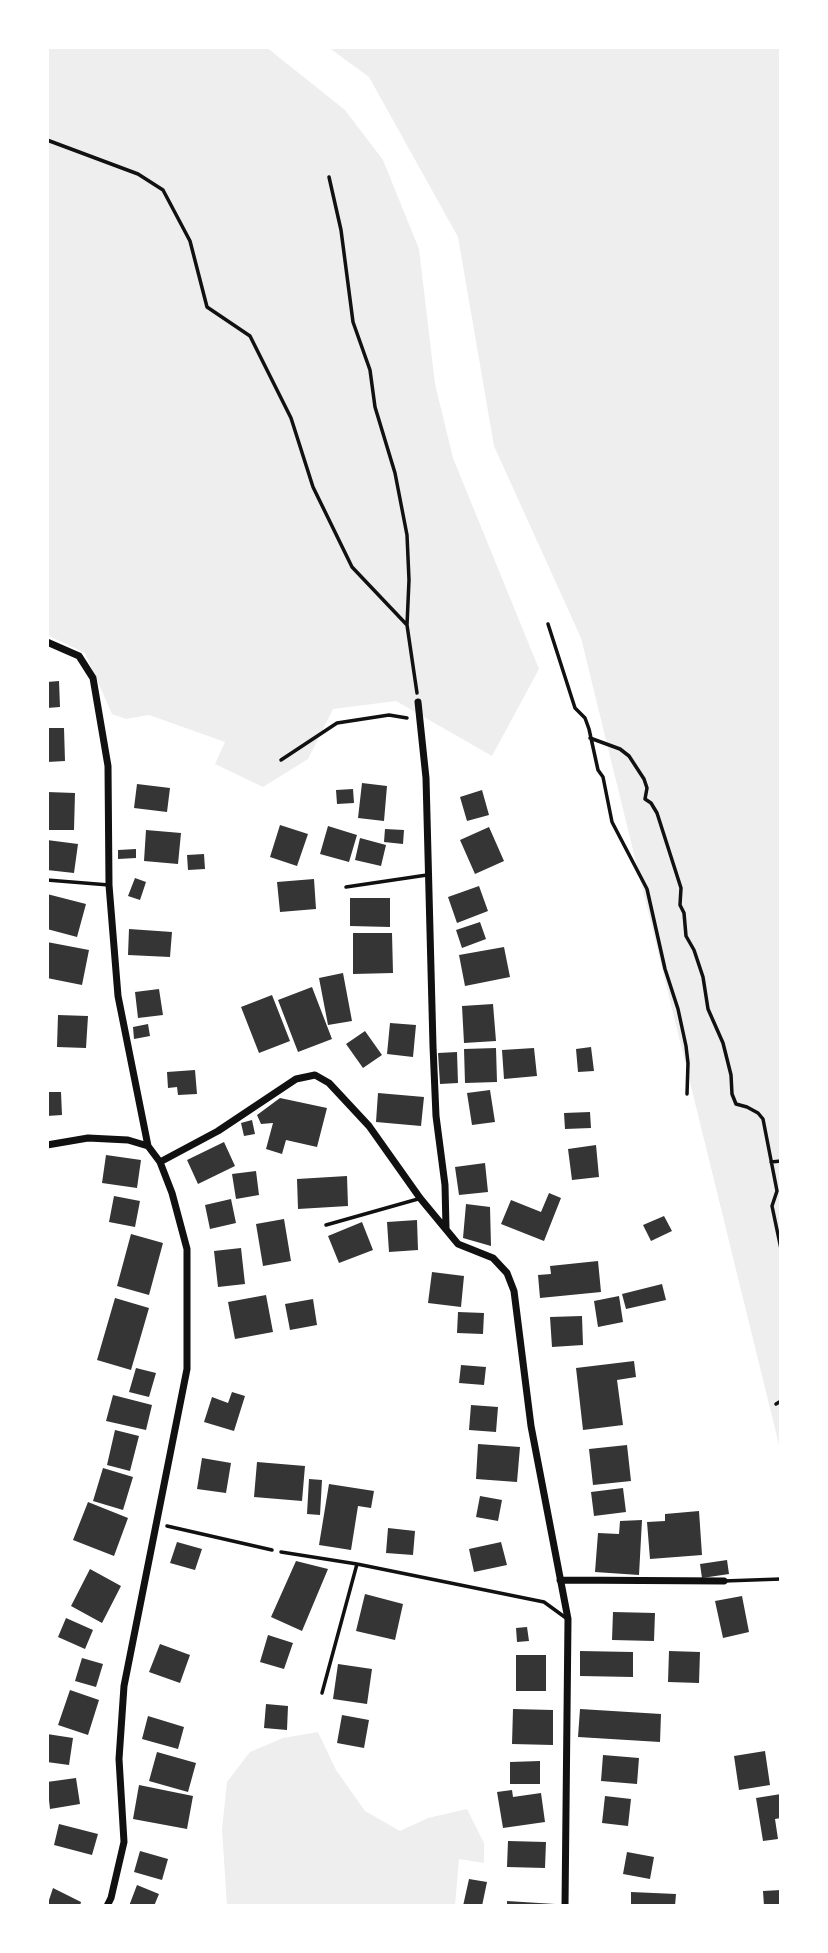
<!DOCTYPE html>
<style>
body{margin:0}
#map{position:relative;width:828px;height:1953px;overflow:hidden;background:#fff;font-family:"DM Sans",sans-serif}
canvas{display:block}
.frame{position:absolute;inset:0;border:49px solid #fff;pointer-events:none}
</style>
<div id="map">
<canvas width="828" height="1953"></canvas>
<div class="frame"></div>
</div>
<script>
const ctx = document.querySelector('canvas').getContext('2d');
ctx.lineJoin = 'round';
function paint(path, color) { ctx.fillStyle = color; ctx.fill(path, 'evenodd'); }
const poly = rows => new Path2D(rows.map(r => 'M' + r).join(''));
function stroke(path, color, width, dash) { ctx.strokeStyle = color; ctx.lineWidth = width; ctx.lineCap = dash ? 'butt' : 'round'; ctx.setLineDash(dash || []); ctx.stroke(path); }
const green = poly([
 [47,47,266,47,345,110,383,160,419,249,435,384,453,458,539,669,492,756,396,701,333,709,308,759,263,787,215,764,225,742,149,715,126,719,112,714,85,653,47,635],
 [328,47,781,47,781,1453,581,638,494,446,458,237,369,77],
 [318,1732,336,1770,365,1811,400,1831,428,1818,467,1809,484,1843,484,1863,459,1859,455,1906,227,1906,222,1829,227,1782,250,1752,283,1738]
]);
const building = poly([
 [59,681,60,707,47,708,47,682],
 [47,728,64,728,65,761,47,762],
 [362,783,387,786,384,821,358,818],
 [137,784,170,788,167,812,134,808],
 [353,789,354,803,337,804,336,790],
 [482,790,489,815,467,821,460,797],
 [47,792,75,793,74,830,47,830],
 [280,825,308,834,297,866,270,857],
 [328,826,357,835,349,862,320,854],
 [489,827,504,861,475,874,460,840],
 [385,829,404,830,403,844,384,842],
 [146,830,181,833,178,864,144,861],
 [360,838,386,845,381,866,355,860],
 [47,840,78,844,74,873,47,870],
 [136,849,136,858,118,859,118,850],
 [204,854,205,869,188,870,187,855],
 [135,878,146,882,140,900,128,896],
 [314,879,316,909,280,912,277,882],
 [479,886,488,911,457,923,448,897],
 [47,894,86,904,77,937,47,929],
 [350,898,390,898,390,927,350,926],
 [480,922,486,939,462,948,456,930],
 [129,929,172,932,170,957,128,955],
 [353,933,392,933,393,973,353,974],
 [47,942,89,950,82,985,47,978],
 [504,947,510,977,465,986,459,955],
 [343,973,352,1021,328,1025,319,978],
 [312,987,332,1039,298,1052,278,1000],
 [159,989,163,1015,138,1018,135,992],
 [272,995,290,1041,259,1053,241,1007],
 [493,1004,496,1041,464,1043,462,1006],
 [58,1015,88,1016,86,1048,57,1047],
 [390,1023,416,1025,413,1057,387,1054],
 [148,1024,150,1036,134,1039,133,1027],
 [365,1031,382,1055,363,1068,346,1044],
 [591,1047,594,1071,578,1072,576,1049],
 [496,1048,497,1082,465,1083,464,1049],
 [534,1048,537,1076,504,1079,502,1050],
 [457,1052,458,1083,440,1084,438,1053],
 [195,1070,197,1094,178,1095,177,1087,168,1088,167,1072],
 [490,1090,495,1122,472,1125,467,1093],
 [47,1092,61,1092,62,1115,47,1116],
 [378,1093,424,1097,421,1126,376,1122],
 [280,1098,327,1108,317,1147,286,1140,282,1154,266,1149,273,1123,261,1124,257,1115],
 [590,1112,591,1128,565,1129,564,1113],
 [252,1120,255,1134,244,1136,241,1123],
 [224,1142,235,1166,198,1184,187,1160],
 [596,1145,599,1177,572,1180,568,1149],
 [106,1155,141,1160,137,1188,102,1183],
 [485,1163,488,1192,459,1195,455,1167],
 [256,1171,259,1195,236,1199,232,1174],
 [347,1176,348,1206,298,1209,297,1179],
 [549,1193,561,1198,544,1241,501,1224,511,1200,541,1212],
 [114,1196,140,1201,135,1227,109,1222],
 [231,1199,236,1223,210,1229,205,1205],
 [466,1204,490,1207,491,1246,463,1238],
 [664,1216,672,1231,651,1241,643,1225],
 [284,1219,291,1261,263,1266,256,1224],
 [417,1220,418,1250,389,1252,387,1222],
 [362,1222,373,1250,339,1263,328,1236],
 [131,1234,163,1243,149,1295,117,1286],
 [241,1248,245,1284,218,1287,214,1251],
 [598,1261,601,1292,540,1298,538,1275,551,1274,550,1266],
 [432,1272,464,1276,461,1307,428,1303],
 [662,1284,666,1300,626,1309,622,1294],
 [266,1295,273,1332,235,1339,228,1302],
 [619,1296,623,1322,598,1327,594,1301],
 [115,1298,149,1308,131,1370,97,1360],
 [313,1299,317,1325,290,1330,285,1304],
 [458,1312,484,1313,483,1334,457,1333],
 [582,1316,583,1345,552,1347,550,1317],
 [634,1361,636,1377,617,1380,623,1425,583,1430,576,1368],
 [461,1365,486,1367,484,1385,459,1383],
 [136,1368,156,1373,149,1397,129,1392],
 [232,1392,245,1396,234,1431,204,1422,212,1397,228,1403],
 [113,1395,152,1405,146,1430,106,1421],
 [471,1405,498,1407,496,1432,469,1430],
 [115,1430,139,1436,130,1471,107,1465],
 [478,1444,520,1447,517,1482,476,1479],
 [627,1445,631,1481,593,1485,589,1449],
 [202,1458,231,1463,226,1493,197,1489],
 [257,1462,305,1466,302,1501,254,1497],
 [103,1468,133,1477,123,1510,93,1501],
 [309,1479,322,1480,320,1515,307,1514],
 [329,1484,374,1491,371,1508,358,1506,351,1550,319,1545],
 [623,1488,626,1512,594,1516,591,1492],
 [480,1496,502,1500,498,1521,476,1517],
 [88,1502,128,1518,114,1556,73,1540],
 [699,1511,702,1555,650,1559,647,1522,665,1521,665,1514],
 [642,1520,639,1575,595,1572,598,1533,619,1534,620,1521],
 [388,1528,415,1531,413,1555,386,1553],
 [177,1542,202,1549,195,1570,170,1563],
 [501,1542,507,1565,474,1572,469,1549],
 [727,1560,729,1574,702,1578,700,1564],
 [296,1561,328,1569,302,1631,271,1617],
 [90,1569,121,1586,102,1623,71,1606],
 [365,1594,403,1604,395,1640,356,1631],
 [742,1596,749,1632,723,1638,715,1601],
 [613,1612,655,1613,654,1641,612,1640],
 [66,1618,93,1630,85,1649,58,1637],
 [527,1627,529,1641,517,1642,516,1628],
 [268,1635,293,1643,284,1669,260,1662],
 [160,1644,190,1655,180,1683,149,1672],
 [580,1651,633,1652,633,1677,580,1676],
 [669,1651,700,1652,699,1683,668,1682],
 [516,1655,546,1655,546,1691,516,1691],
 [82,1658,103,1664,96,1687,75,1681],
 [338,1664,372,1669,367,1704,333,1699],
 [70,1690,99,1700,88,1735,58,1725],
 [266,1704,288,1706,287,1730,264,1728],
 [513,1709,553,1710,553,1745,512,1744],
 [580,1709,661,1714,660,1742,578,1737],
 [342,1715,369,1720,364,1748,337,1743],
 [148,1716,184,1727,178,1749,142,1739],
 [47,1734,73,1738,69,1765,47,1762],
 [765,1751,770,1785,739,1790,734,1756],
 [157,1752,196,1763,188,1792,149,1781],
 [603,1755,639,1758,637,1784,601,1781],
 [540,1761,540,1784,510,1784,510,1762],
 [76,1778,80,1804,50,1809,47,1782],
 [139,1785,193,1796,187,1829,133,1819],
 [512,1790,513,1797,541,1793,545,1822,503,1828,497,1792],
 [781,1794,781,1818,775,1819,778,1839,763,1841,756,1798],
 [605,1796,631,1799,628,1826,602,1823],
 [59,1824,98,1834,92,1855,54,1845],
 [508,1841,546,1842,545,1868,507,1867],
 [140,1851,168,1859,162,1880,134,1872],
 [627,1852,654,1857,650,1879,623,1874],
 [469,1879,487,1882,482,1906,463,1906],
 [137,1885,159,1894,154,1906,129,1906],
 [53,1888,81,1902,80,1906,47,1906],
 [781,1890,781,1906,764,1906,763,1891],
 [631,1892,676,1894,675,1906,631,1906],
 [507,1901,555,1904,555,1906,507,1906]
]);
const path = poly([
 [47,140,138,174,163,190,190,241,207,307,250,336,291,418,313,487,352,567,407,625],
 [329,177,341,230,353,322,370,370,375,407,395,473,407,535,409,580,407,625,417,693],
 [548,624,575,708,585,718,589,729,598,770,603,777,612,822,647,889,665,969,678,1009,686,1046,688,1063,687,1094],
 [590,738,620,749,629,756,644,779,647,788,645,799,651,803,657,813,681,888,680,905,684,913,686,936,694,950,703,977,708,1009,723,1043,731,1075,732,1094,736,1104,747,1107,758,1113,763,1119,777,1191,772,1206,781,1249],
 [281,760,337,723,389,715,407,718],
 [771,1162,781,1161],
 [776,1404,781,1401],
 [167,1526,272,1550]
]);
const service = poly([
 [47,880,109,885],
 [346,887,427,875],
 [326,1225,418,1199],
 [281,1552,357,1564,544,1602,566,1618],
 [724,1581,781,1579],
 [322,1693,357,1564]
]);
const minor = poly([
 [47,642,79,656,93,678,108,766,109,885,118,996,148,1146],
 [418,702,426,778,433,1046,436,1116,445,1185,446,1228],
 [47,1145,88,1138,128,1140,148,1146,160,1162,172,1193,187,1249,187,1369,124,1686,119,1759,124,1842,111,1898,107,1906],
 [160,1162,218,1131,296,1079,315,1075,329,1083,369,1126,420,1198,458,1244,493,1258,507,1273,514,1291,531,1426,568,1619,565,1906],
 [560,1580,724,1581]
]);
paint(green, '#eee');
paint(building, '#353535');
stroke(path, '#111', 3.5);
stroke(service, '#111', 3.5);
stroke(minor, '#111', 7);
</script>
